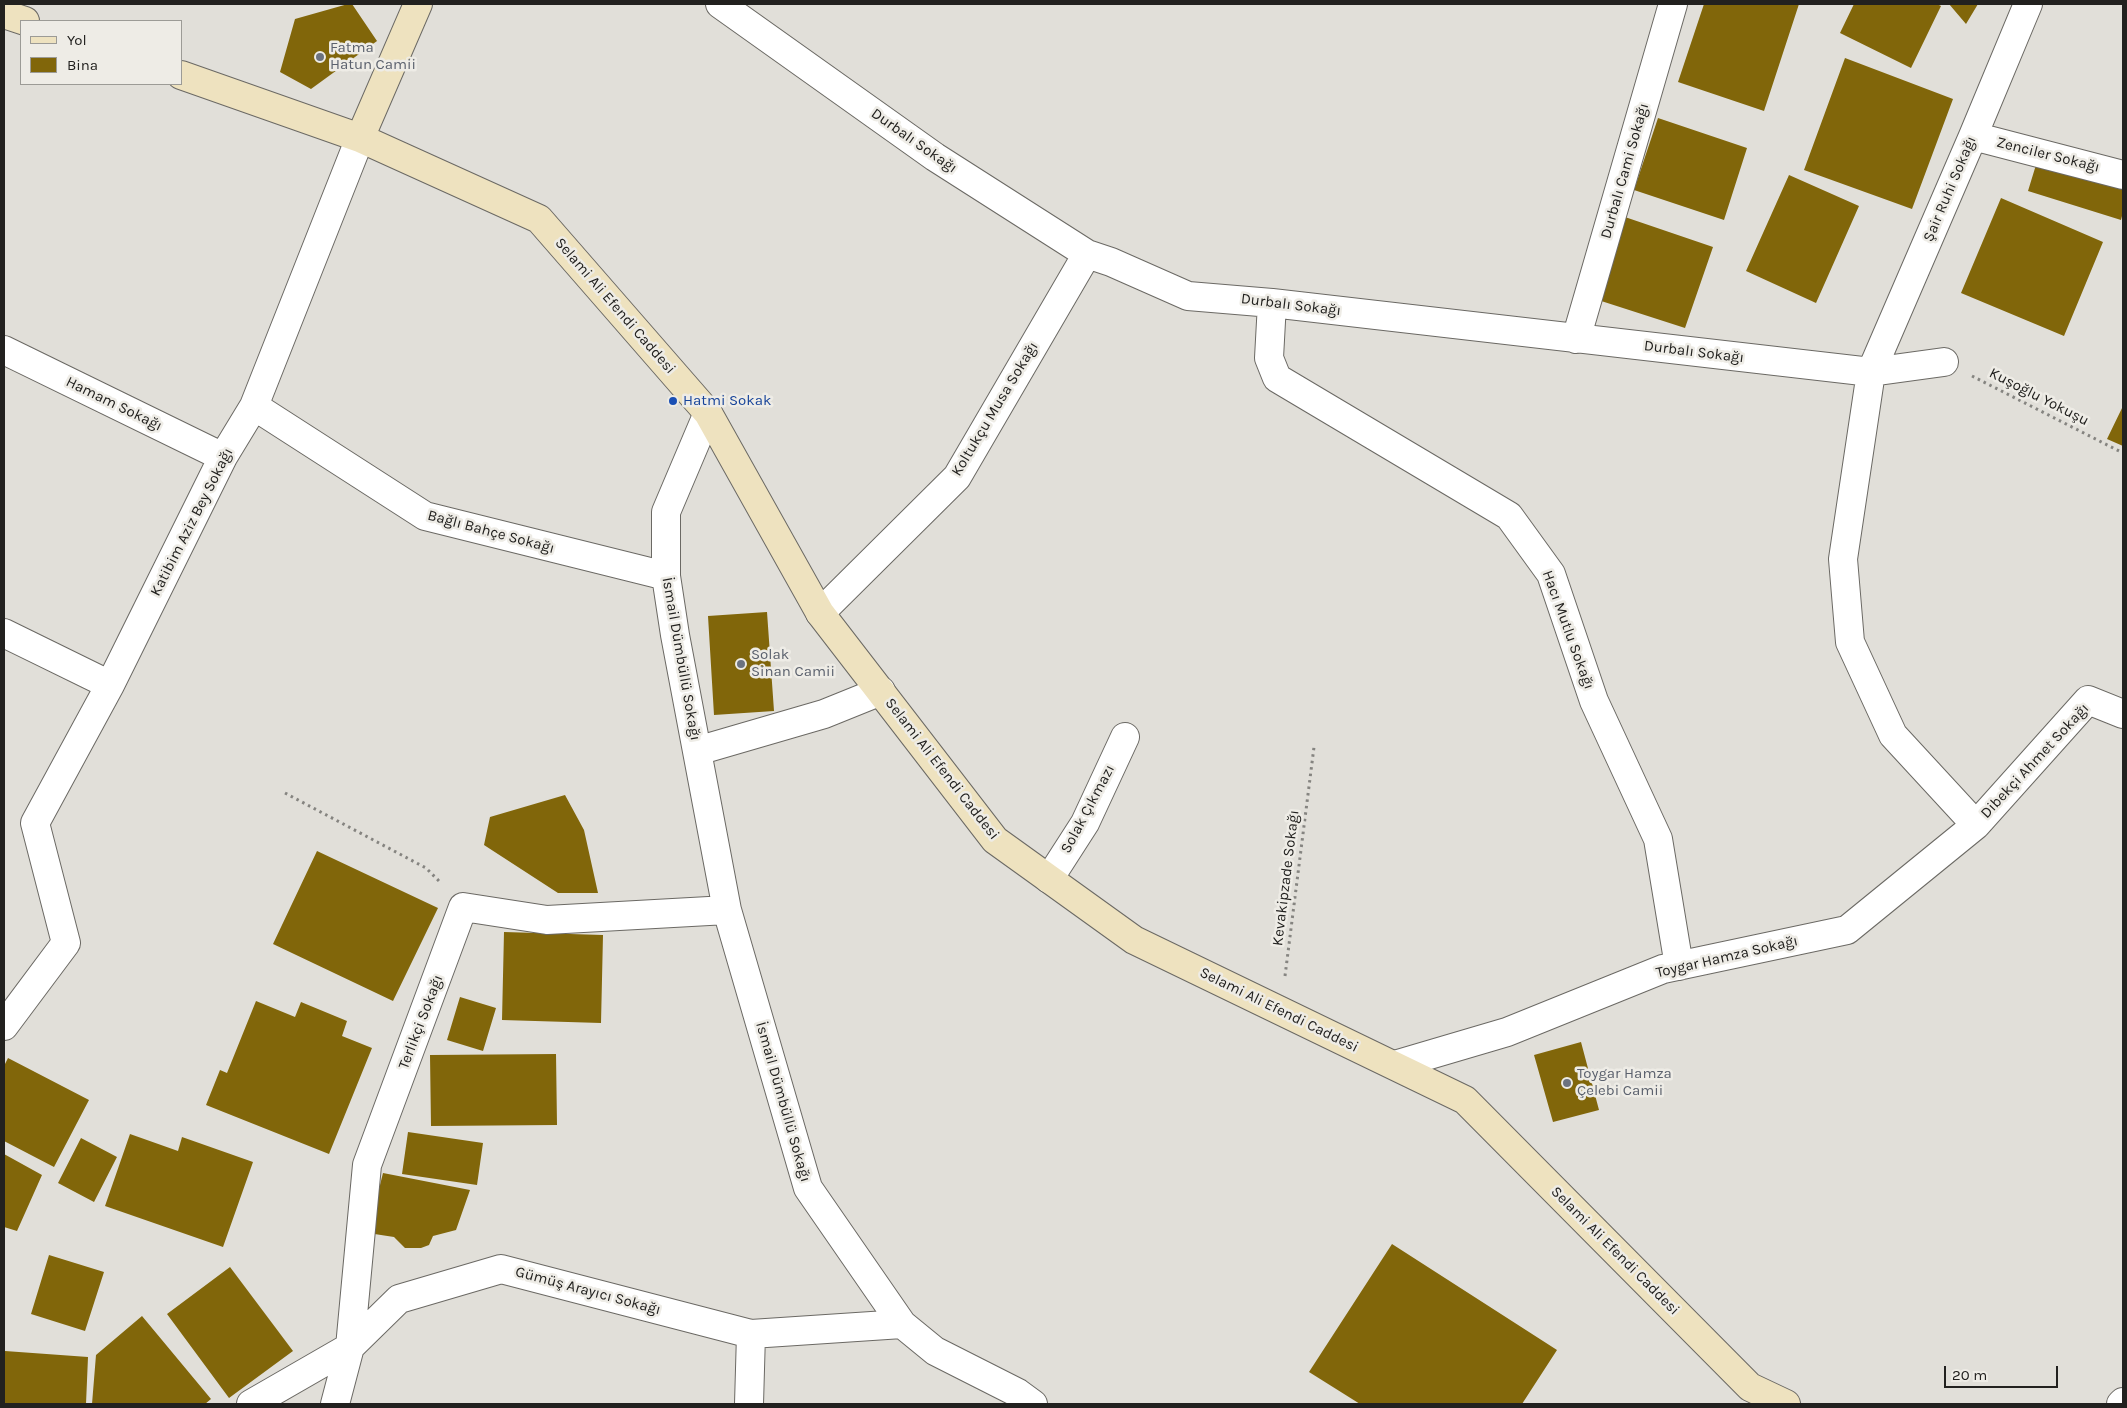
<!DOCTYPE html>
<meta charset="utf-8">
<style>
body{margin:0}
#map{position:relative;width:2127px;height:1408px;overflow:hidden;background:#e1dfd9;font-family:Karla,sans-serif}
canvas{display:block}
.frame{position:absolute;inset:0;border:5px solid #22211f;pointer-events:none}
.legend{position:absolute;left:20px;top:20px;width:162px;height:65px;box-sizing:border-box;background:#eeece6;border:1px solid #9c9b96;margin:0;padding:6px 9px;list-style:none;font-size:15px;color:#22211f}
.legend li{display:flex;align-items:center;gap:10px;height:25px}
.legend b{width:25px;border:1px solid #9c9b96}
.scale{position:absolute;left:1944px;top:1366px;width:114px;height:22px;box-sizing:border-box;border:2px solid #22211f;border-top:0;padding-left:6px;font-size:15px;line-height:18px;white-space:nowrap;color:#22211f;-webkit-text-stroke:4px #eeece6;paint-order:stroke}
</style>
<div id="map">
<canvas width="2127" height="1408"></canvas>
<div class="frame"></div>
<ul class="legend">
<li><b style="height:6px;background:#eee2bf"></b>Yol</li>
<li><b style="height:14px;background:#81660a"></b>Bina</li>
</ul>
<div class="scale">20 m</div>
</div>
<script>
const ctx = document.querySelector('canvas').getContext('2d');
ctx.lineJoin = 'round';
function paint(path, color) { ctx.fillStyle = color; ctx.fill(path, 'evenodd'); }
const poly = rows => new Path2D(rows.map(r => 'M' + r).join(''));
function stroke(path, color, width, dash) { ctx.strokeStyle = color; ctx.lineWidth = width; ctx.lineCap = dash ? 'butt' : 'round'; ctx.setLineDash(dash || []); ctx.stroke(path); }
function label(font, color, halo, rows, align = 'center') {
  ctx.font = font + ' Karla,sans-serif'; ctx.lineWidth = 5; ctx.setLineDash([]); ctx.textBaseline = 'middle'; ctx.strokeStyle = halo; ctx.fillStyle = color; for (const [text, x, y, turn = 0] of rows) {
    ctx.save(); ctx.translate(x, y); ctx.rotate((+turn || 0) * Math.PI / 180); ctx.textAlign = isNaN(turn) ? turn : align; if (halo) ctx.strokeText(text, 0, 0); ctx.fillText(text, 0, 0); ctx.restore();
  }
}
const building = poly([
 [348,4,352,4,377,41,311,89,280,72,295,19],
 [1704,4,1799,4,1764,111,1678,82],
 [1854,4,1937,4,1941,6,1911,68,1840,33],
 [1949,4,1978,4,1966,24],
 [1845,58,1953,99,1912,209,1804,170],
 [1658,118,1747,148,1724,220,1634,190],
 [2039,155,2123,181,2123,212,2121,220,2028,191],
 [1789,175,1859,206,1816,303,1746,271],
 [2001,198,2103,242,2064,336,1961,293],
 [1622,216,1713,247,1685,328,1595,299],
 [2123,406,2123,446,2107,439],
 [767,612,774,711,714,715,708,616],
 [565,795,584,830,598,893,558,893,484,845,490,817],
 [317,851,438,908,393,1001,273,944],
 [504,932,603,935,601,1023,502,1020],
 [460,997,496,1008,483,1051,447,1040],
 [256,1001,295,1017,301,1002,347,1021,342,1036,372,1048,329,1154,206,1105,220,1070,227,1073],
 [1581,1042,1599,1110,1553,1122,1534,1055],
 [556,1054,557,1125,431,1126,430,1055],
 [8,1058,89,1100,54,1167,4,1141,4,1066],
 [408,1132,483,1143,477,1185,402,1174],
 [130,1134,178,1151,182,1137,253,1162,223,1247,105,1206],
 [81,1138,117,1157,94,1202,58,1183],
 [4,1154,42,1175,17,1231,4,1227],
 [383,1173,470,1190,456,1230,433,1236,429,1245,421,1248,405,1248,394,1237,368,1233],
 [1392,1244,1557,1350,1522,1404,1360,1404,1309,1372],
 [49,1255,104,1272,85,1331,31,1314],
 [230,1267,293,1351,229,1398,167,1314],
 [142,1316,211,1399,205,1404,92,1404,96,1355],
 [5,1351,88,1357,86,1404,4,1404]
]);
const path = poly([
 [1972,376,2123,453],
 [285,793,426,868,441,883],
 [1285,976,1314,747]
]);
const street = poly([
 [720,4,935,157,1087,254,1111,262,1188,296,1272,303,1871,372,1944,362],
 [1973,136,2123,175],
 [1272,303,1269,358,1277,378,1509,516,1551,574,1594,701,1658,839,1679,966],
 [1576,339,1673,4],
 [4,350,223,457],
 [254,406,425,516,666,576],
 [708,413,666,512,666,576,675,635,727,910,808,1188,902,1324,935,1351,1018,1393,1033,1404],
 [820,613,957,477,1087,254],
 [4,633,110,685],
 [697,751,824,714,881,691],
 [1976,825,1893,735,1850,642,1843,559,1871,372,1973,136,2028,4],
 [1049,879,1085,823,1125,737],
 [4,1026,66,943,35,823,110,685,223,457,254,406,360,138],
 [1395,1065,1507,1032,1663,969,1847,930,1976,825,2088,700,2123,714],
 [251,1404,350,1347,399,1299,501,1269,751,1334,902,1324],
 [335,1404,350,1347,367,1165,463,907,547,920,727,910],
 [749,1404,751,1334],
 [2121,1404,2123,1402]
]);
const secondary = poly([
 [4,14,25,21],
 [181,75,360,138,539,219,708,413,820,613,995,840,1134,940,1465,1100,1750,1387,1786,1404],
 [360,138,418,4]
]);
const markers = [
 [320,57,5,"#6b7280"],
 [673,401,5,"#1a4fb4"],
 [741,664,5,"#6b7280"],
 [1567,1083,5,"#6b7280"]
];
const worshipNames = [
 ["Fatma",330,48],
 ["Hatun Camii",330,65],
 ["Solak",751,655],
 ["Sinan Camii",751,672],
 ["Toygar Hamza",1577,1074],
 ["Çelebi Camii",1577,1091]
];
const streetNames = [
 ["Durbalı Sokağı",914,141,35],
 ["Zenciler Sokağı",2048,155,14],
 ["Durbalı Cami Sokağı",1625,171,-74],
 ["Şair Ruhi Sokağı",1950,189,-67],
 ["Durbalı Sokağı",1291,305,7],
 ["Selami Ali Efendi Caddesi",615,306,49],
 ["Durbalı Sokağı",1694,352,7],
 ["Kuşoğlu Yokuşu",2039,397,27],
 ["Hamam Sokağı",114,404,26],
 ["Koltukçu Musa Sokağı",995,409,-59],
 ["Katibim Aziz Bey Sokağı",192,522,-63],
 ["Bağlı Bahçe Sokağı",491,532,15],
 ["Hacı Mutlu Sokağı",1568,630,70],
 ["İsmail Dümbüllü Sokağı",681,659,80],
 ["Dibekçi Ahmet Sokağı",2035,761,-47],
 ["Selami Ali Efendi Caddesi",942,769,52],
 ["Solak Çıkmazı",1088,809,-62],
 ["Kevakipzade Sokağı",1286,878,-83],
 ["Toygar Hamza Sokağı",1727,957,-13],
 ["Selami Ali Efendi Caddesi",1279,1010,26],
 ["Terlikçi Sokağı",421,1022,-69],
 ["İsmail Dümbüllü Sokağı",783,1102,74],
 ["Selami Ali Efendi Caddesi",1615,1251,45],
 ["Gümüş Arayıcı Sokağı",588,1291,15]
];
const transitNames = [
 ["Hatmi Sokak",683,401]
];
paint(building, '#81660a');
stroke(street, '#6b6964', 30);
stroke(secondary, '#6b6964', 30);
stroke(path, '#858480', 3, [2.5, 4]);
stroke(street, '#fff', 28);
stroke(secondary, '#eee2bf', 28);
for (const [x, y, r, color] of markers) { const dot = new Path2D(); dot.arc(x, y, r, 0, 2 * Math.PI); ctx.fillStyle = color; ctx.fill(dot); stroke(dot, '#eeece6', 2); }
label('15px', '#5b616d', '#eeece6', worshipNames, 'left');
label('15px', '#22211f', '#eeece6', streetNames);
label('15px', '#164399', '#eeece6', transitNames, 'left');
</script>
